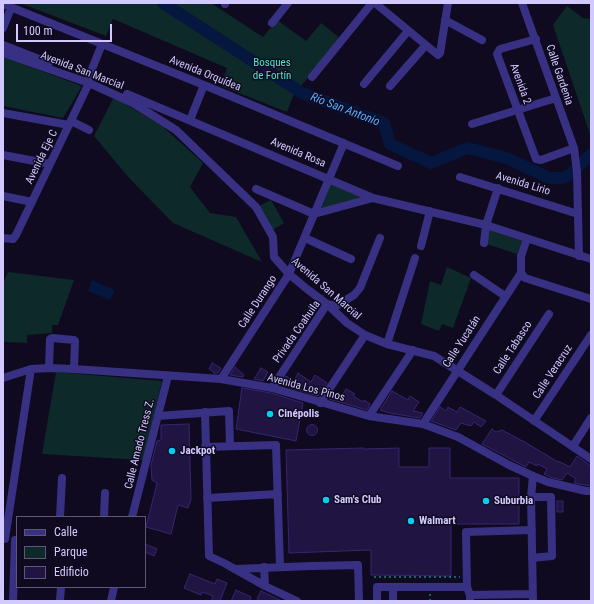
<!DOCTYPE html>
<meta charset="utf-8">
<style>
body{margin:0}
#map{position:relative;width:594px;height:604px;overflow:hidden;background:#0f0a1f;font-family:"Roboto Condensed",sans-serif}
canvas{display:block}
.frame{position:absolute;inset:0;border:4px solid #d1c9ff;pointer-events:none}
.legend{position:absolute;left:16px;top:516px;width:130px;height:72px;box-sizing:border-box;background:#0f0a1f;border:1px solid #5d5679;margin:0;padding:5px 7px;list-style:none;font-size:12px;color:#d1c9ff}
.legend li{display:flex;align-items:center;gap:8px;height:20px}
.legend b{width:20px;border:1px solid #5d5679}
.scale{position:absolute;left:16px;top:24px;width:96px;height:18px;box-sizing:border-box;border:2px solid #d1c9ff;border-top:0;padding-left:5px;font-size:12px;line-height:14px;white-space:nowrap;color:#d1c9ff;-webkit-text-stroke:3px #0f0a1f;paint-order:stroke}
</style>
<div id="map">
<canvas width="594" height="604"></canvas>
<div class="frame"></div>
<ul class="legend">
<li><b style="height:5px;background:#383183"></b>Calle</li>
<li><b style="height:11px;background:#0d292a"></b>Parque</li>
<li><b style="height:11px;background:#201542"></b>Edificio</li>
</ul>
<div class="scale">100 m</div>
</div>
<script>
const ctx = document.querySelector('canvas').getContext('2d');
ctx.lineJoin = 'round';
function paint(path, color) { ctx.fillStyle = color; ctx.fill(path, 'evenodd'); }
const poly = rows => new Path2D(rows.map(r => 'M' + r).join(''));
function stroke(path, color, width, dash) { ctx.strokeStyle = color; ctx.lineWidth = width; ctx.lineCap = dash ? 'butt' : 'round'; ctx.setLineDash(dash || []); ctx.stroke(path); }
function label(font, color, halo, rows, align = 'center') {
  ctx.font = font + ' "Roboto Condensed",sans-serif'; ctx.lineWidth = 3; ctx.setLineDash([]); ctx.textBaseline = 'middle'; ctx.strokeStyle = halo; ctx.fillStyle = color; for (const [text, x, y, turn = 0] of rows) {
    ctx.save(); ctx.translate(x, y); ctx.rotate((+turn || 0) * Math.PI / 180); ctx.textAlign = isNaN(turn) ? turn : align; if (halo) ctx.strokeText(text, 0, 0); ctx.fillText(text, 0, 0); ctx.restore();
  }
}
const green = poly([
 [20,3,211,3,263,37,277,20,306,41,321,23,340,38,293,96,287,112,221,86,227,68,113,19,106,36],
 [567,6,583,18,591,19,591,137,553,25],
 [3,57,82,86,63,118,3,106],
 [114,97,162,126,203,163,190,187,210,213,236,217,262,262,173,223,130,179,94,136],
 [330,184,362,197,321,209],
 [271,200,284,223,273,230,259,206],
 [489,230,522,241,517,254,487,244],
 [447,267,471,278,453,328,442,324,439,331,421,324,430,281,441,285],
 [8,272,74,280,58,325,52,325,52,333,27,335,27,343,3,342,3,283],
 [56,372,162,381,143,460,42,454]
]);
const water = poly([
 [92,280,115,290,110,300,88,291]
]);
const river = poly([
 [163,3,302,93,384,123,390,144,431,163,468,148,506,158,550,178,563,178,572,173,591,154]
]);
const building = poly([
 [212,363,221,368,218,373,213,373,214,372,209,369,212,363],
 [235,367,244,375,243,377,230,375,235,367],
 [261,368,268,372,263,381,254,379,261,368],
 [298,373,311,382,315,375,327,383,318,396,281,385,286,376,294,381,298,373],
 [242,388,271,393,303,403,296,441,236,429,242,388],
 [346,389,355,394,353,396,363,402,364,400,370,404,367,410,329,399,332,394,340,399,346,389],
 [392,391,408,400,410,396,419,402,413,411,423,413,420,418,389,413,380,410,392,391],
 [440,407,446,411,448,407,457,412,460,407,486,421,481,427,474,422,471,426,461,423,456,430,431,421,440,407],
 [189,424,191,499,188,508,178,505,171,534,146,527,157,483,152,480,151,465,157,441,161,440,161,425,189,424],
 '306.5 430a5.5 5.5 0 1 1 11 0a5.5 5.5 0 1 1-11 0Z',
 [492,429,496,432,502,430,528,444,558,462,558,461,570,467,577,456,591,466,591,486,574,483,576,479,567,473,562,480,553,478,544,474,547,469,538,464,537,466,529,462,526,467,482,444,492,429],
 [363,448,363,449,399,448,399,467,429,467,429,448,450,448,450,478,519,478,519,524,451,524,451,576,371,575,371,550,289,553,286,450,363,448],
 [557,501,563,501,563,512,557,512,557,501],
 [145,544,157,549,154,556,145,552,145,544],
 [190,574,215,584,217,579,227,583,220,601,211,601,213,596,202,592,201,595,184,588,190,574],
 [236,590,251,597,250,601,231,601,236,590],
 [261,591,282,601,261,601,257,599,261,591]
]);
const path = poly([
 [374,577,460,577],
 [430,594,430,601]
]);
const minor = poly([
 [375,3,438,55,440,53,448,3],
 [522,3,574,148,577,172,579,256],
 [3,4,204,85,398,166],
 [225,4,225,3],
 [445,20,482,40],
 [272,23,288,3],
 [3,28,11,8],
 [536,39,500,49,497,54,536,159,541,160,574,148],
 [3,45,49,63],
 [3,53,89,83,133,103,176,130,256,207,273,237,274,257,289,274,307,289,327,304,347,323,365,335,387,344,434,356,496,395,591,459],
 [312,77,372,3],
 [88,79,102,44],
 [364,84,408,31],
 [390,86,425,46],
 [127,94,373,198,486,225,591,259],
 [3,113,69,125],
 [190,120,204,85],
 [71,121,89,130],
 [472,124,556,98],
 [3,155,50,164],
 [460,177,578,214],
 [256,189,314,214,373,198],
 [3,196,32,202],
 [3,238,13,239,16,235,89,83],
 [305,238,351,259],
 [484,243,486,225,498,188],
 [421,246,430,211],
 [521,273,525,278,591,299],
 [521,273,521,256,527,239],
 [474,275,505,296],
 [387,344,415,258],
 [49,368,50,339,52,338,74,340,75,341,74,369],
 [3,378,31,369,49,368,74,369,221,379,272,388,369,416,423,424,458,437,509,465,533,476,548,482,586,491,591,491],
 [221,379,289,274,344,143],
 [272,388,327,304,336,306,354,295,360,288,380,238],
 [496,395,549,314],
 [320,403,365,335],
 [205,412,209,556,224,563,265,586,297,601],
 [158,416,229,411,230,446],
 [369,416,413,350],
 [534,421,591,335],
 [423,424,521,273],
 [573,446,591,418],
 [205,447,276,445,280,567],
 [531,497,551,497,552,556,532,558],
 [207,498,278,494],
 [60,517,62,478],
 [104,517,105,493],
 [132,517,168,376],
 [5,539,31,369],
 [264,567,265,586],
 [235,569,312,566,358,565,359,601],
 [393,587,393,601],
 [470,595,532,594],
 [60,600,61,587],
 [13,601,15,540],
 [111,601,114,587],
 [377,601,377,587,467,587],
 [470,601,470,595,467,587,466,532,532,530],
 [533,601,531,497,533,476]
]);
const markers = [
 [270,414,4,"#00d1f4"],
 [172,451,4,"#00d1f4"],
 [326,500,4,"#00d1f4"],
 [486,501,4,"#00d1f4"],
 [411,521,4,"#00d1f4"]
];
const parkNames = [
 ["Bosques",272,63],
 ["de Fortín",272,76]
];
const streetNames = [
 ["Avenida San Marcial",82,71,21],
 ["Avenida Orquídea",205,74,22],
 ["Calle Gardenia",559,75,71],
 ["Avenida 2",520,84,70],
 ["Avenida Rosa",298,153,23],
 ["Avenida Eje C",42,157,-64],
 ["Avenida Lirio",523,184,17],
 ["Avenida San Marcial",326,289,41],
 ["Calle Durango",258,302,-57],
 ["Privada Coahuila",297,332,-55],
 ["Calle Yucatán",462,342,-57],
 ["Calle Tabasco",513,348,-57],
 ["Calle Veracruz",553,372,-57],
 ["Avenida Los Pinos",306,388,15],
 ["Calle Amado Tress Z.",140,444,-76]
];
const poiNames = [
 ["Cinépolis",278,414],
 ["Jackpot",180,451],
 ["Sam's Club",334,500],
 ["Suburbia",494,501],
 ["Walmart",419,521]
];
const waterNames = [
 ["Río San Antonio",345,110,21]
];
paint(green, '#0d292a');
paint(water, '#05173e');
stroke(river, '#05173e', 12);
paint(building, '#201542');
stroke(building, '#372570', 1);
stroke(path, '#23b9b6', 1, [2, 3]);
stroke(minor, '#383183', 8);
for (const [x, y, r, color] of markers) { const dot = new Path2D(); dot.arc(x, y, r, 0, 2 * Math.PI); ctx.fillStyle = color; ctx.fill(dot); stroke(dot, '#0f0a1f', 1.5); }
label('11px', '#4be9c8', '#0f0a1f', parkNames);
label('11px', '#d1c9ff', '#0f0a1f', streetNames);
label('bold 11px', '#d1c9ff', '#0f0a1f', poiNames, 'left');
label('italic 12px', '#57aaff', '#0f0a1f', waterNames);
</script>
